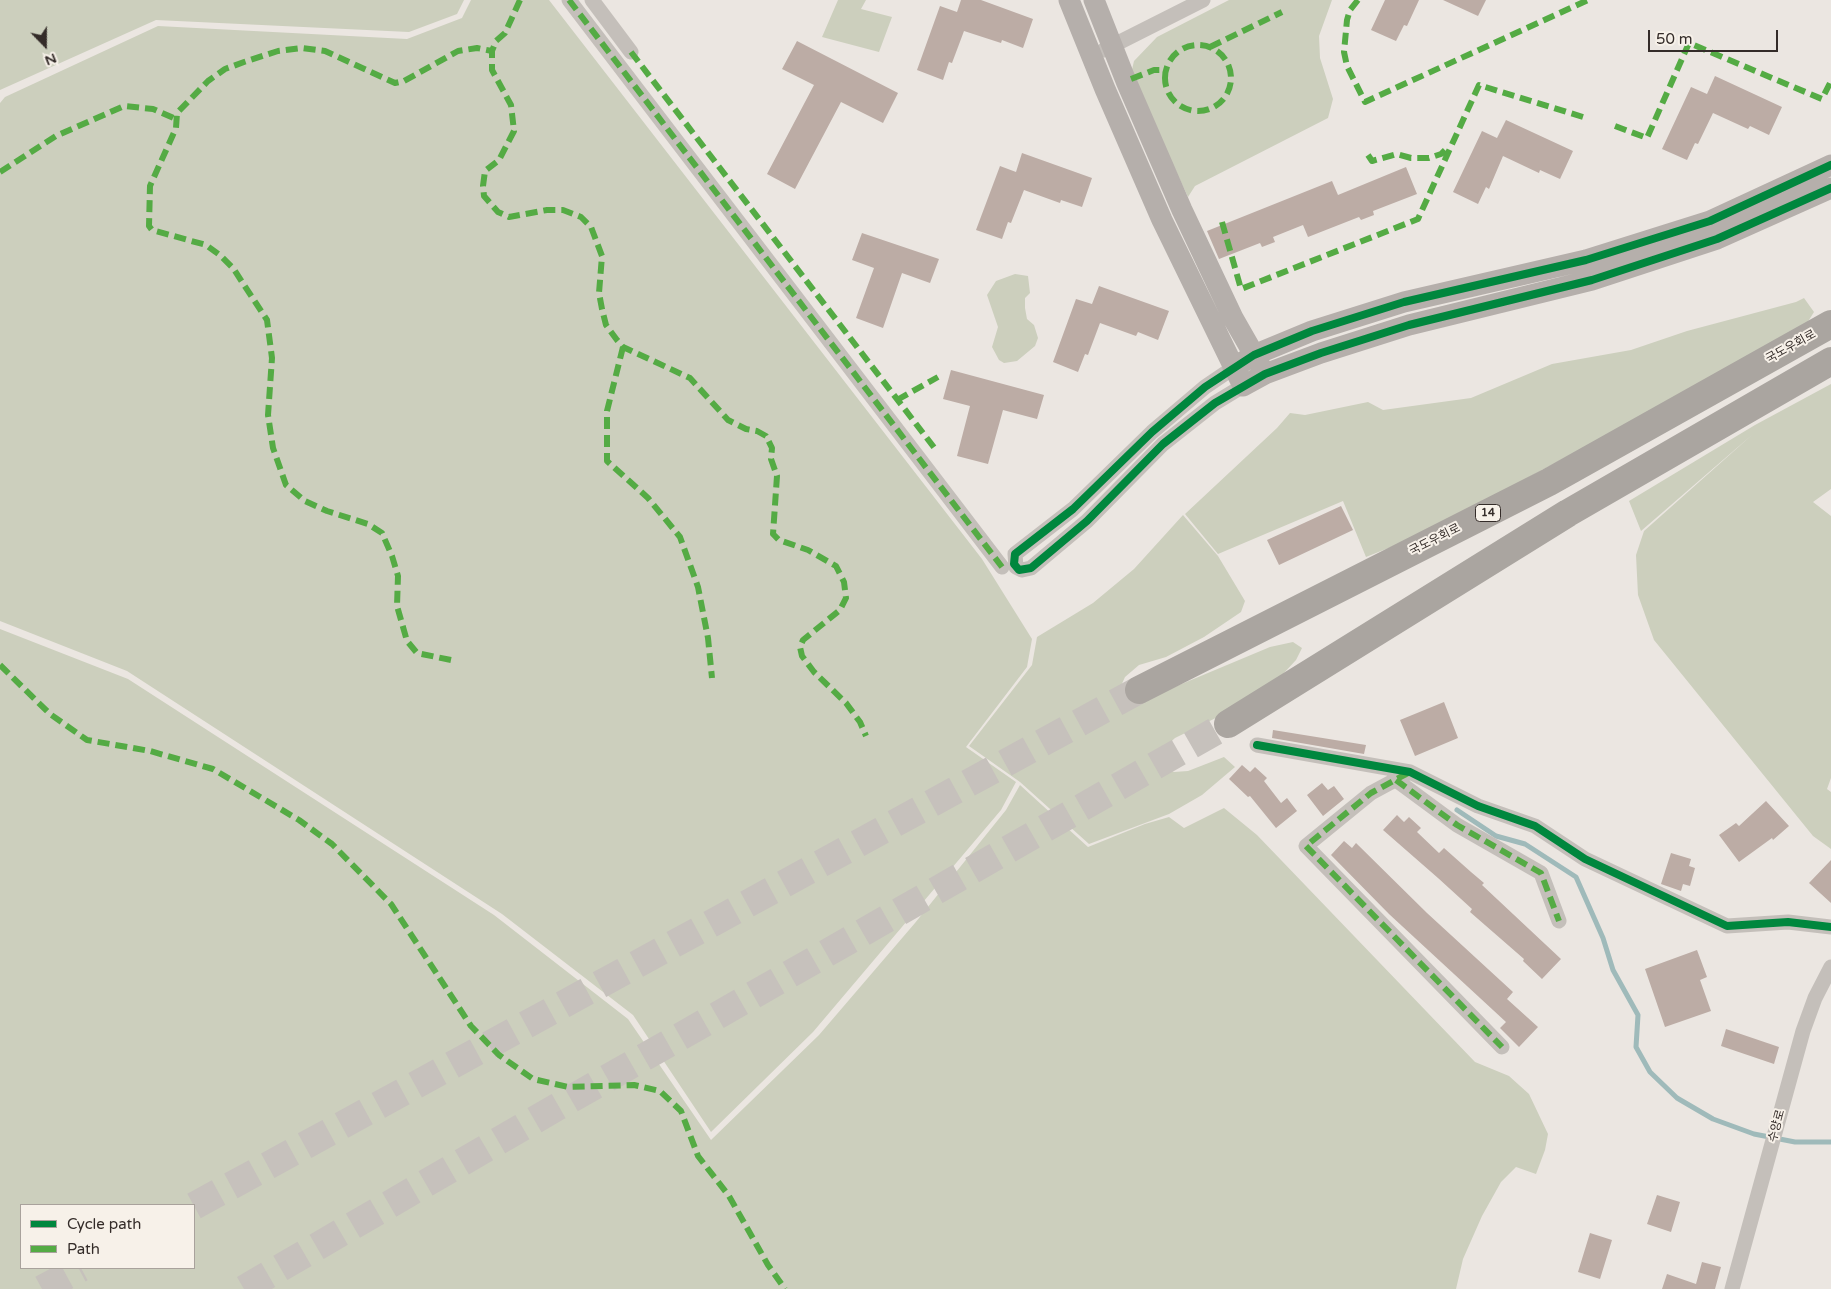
<!DOCTYPE html>
<meta charset="utf-8">
<style>
body{margin:0}
#map{position:relative;width:1831px;height:1289px;overflow:hidden;background:#ebe6e1;font-family:"Varela Round",sans-serif}
canvas{display:block}
.legend{position:absolute;left:20px;top:1204px;width:175px;height:65px;box-sizing:border-box;background:#f7f1e9;border:1px solid #a9a29c;margin:0;padding:6px 9px;list-style:none;font-size:15px;color:#342c29}
.legend li{display:flex;align-items:center;gap:10px;height:25px}
.legend b{width:25px;border:1px solid #a9a29c}
.north{position:absolute;left:20px;top:20px;width:50px;height:50px;-webkit-text-stroke:4px #f7f1e9;paint-order:stroke;rotate:158deg;font-size:14px;font-weight:700;line-height:20px;text-align:center;color:#342c29}
.north::after{content:'';display:block;margin:auto;width:18px;height:22px;background:#342c29;clip-path:polygon(50% 0,100% 100%,50% 72%,0 100%)}
.scale{position:absolute;left:1648px;top:30px;width:130px;height:22px;box-sizing:border-box;border:2px solid #342c29;border-top:0;padding-left:6px;font-size:15px;line-height:18px;white-space:nowrap;color:#342c29;-webkit-text-stroke:4px #f7f1e9;paint-order:stroke}
</style>
<div id="map">
<canvas width="1831" height="1289"></canvas>
<ul class="legend">
<li><b style="height:6px;background:#00873e"></b>Cycle path</li>
<li><b style="height:6px;background:#54ab44"></b>Path</li>
</ul>
<div class="north">N</div>
<div class="scale">50 m</div>
</div>
<script>
const ctx = document.querySelector('canvas').getContext('2d');
ctx.lineJoin = 'round';
function paint(path, color) { ctx.fillStyle = color; ctx.fill(path, 'evenodd'); }
const poly = rows => new Path2D(rows.map(r => 'M' + r).join(''));
function stroke(path, color, width, dash) { ctx.strokeStyle = color; ctx.lineWidth = width; ctx.lineCap = dash ? 'butt' : 'round'; ctx.setLineDash(dash || []); ctx.stroke(path); }
function label(font, color, halo, rows, align = 'center') {
  ctx.font = font + ' "Varela Round","Noto Sans KR",sans-serif'; ctx.lineWidth = 4; ctx.setLineDash([]); ctx.textBaseline = 'middle'; ctx.strokeStyle = halo; ctx.fillStyle = color; for (const [text, x, y, turn = 0] of rows) {
    ctx.save(); ctx.translate(x, y); ctx.rotate((+turn || 0) * Math.PI / 180); ctx.textAlign = isNaN(turn) ? turn : align; if (halo) ctx.strokeText(text, 0, 0); ctx.fillText(text, 0, 0); ctx.restore();
  }
}
const green = poly([
 [0,0,464,0,457,14,409,32,156,20,0,90],
 [471,0,549,0,982,559,1032,639,1027,667,966,747,1016,782,1001,810,813,1032,711,1132,633,1015,502,914,127,671,0,621,0,103,5,97,158,26,407,39,462,18],
 [838,0,866,0,861,9,892,17,879,52,822,37],
 [1229,0,1332,0,1319,36,1320,58,1333,99,1328,118,1195,186,1188,197,1131,74,1134,61,1157,37],
 [1015,274,1028,276,1030,293,1025,298,1025,308,1027,319,1034,325,1038,338,1035,346,1017,361,1004,363,999,360,992,347,998,327,987,295,996,281],
 [1804,298,1814,312,1804,328,1426,533,1366,557,1343,501,1218,554,1185,514,1277,428,1290,413,1305,415,1368,402,1383,410,1471,398,1552,364,1631,350,1687,331,1796,302],
 [1831,384,1831,489,1813,502,1831,516,1831,778,1827,789,1831,792,1831,849,1813,836,1654,640,1638,595,1636,555,1644,531,1753,434,1641,531,1629,501,1755,425],
 [1183,515,1218,556,1245,601,1241,612,1204,637,1166,657,1139,665,1125,677,1120,688,1129,701,1141,701,1270,647,1293,642,1302,648,1296,660,1283,674,1228,712,1175,738,1161,751,1159,758,1159,766,1174,772,1188,771,1224,757,1235,767,1202,795,1169,814,1089,844,1020,782,969,746,1032,665,1037,637,1093,603,1134,569],
 [0,629,128,679,494,915,628,1019,711,1140,819,1035,915,923,1006,810,1020,785,1088,847,1145,824,1169,817,1184,828,1224,808,1257,835,1475,1062,1509,1076,1529,1094,1548,1134,1545,1150,1536,1174,1516,1167,1501,1182,1482,1216,1463,1259,1456,1289,0,1289],
 [21,1205,194,1205,194,1268,21,1268]
]);
const stream = poly([
 [1457,810,1496,836,1525,844,1576,877,1603,938,1613,970,1638,1015,1636,1047,1650,1072,1677,1098,1713,1119,1754,1134,1795,1142,1831,1142]
]);
const building = poly([
 [961,0,981,0,1033,19,1023,48,1002,40,1001,43,964,31,952,63,949,62,943,80,917,70,940,6,957,12],
 [1385,0,1419,0,1407,26,1404,25,1396,41,1371,30],
 [1443,0,1486,0,1478,16],
 [797,41,898,93,883,123,841,102,795,189,767,174,814,85,782,69],
 [1715,76,1782,107,1769,135,1750,126,1748,129,1713,113,1698,144,1695,143,1687,160,1662,149,1691,87,1707,94],
 [1506,120,1573,151,1560,179,1540,170,1539,173,1503,156,1489,189,1486,187,1478,204,1453,192,1482,131,1497,138],
 [1022,153,1092,178,1082,207,1061,200,1060,203,1024,190,1011,223,1008,222,1002,239,976,230,1000,166,1016,172],
 [1406,167,1417,194,1373,211,1374,215,1361,220,1359,217,1308,237,1303,225,1273,237,1275,242,1262,247,1260,243,1219,259,1207,231,1332,181,1338,195],
 [862,233,939,259,930,283,902,273,883,328,856,318,874,268,852,260],
 [1099,286,1169,311,1158,340,1138,332,1136,336,1100,323,1088,355,1085,354,1078,372,1053,362,1076,299,1092,304],
 [951,370,1044,395,1037,419,1003,410,988,464,957,456,970,406,943,399],
 [1341,506,1353,530,1279,565,1267,540],
 [1444,702,1458,738,1415,756,1400,720],
 [1273,730,1366,745,1364,754,1272,738],
 [1242,765,1250,772,1255,767,1267,778,1264,781,1281,803,1287,798,1297,811,1276,828,1250,796,1248,797,1229,779],
 [1322,783,1328,790,1334,786,1344,799,1323,816,1307,795],
 [1766,801,1789,826,1773,840,1772,838,1739,862,1719,835,1736,823,1739,826],
 [1397,815,1404,822,1409,817,1421,828,1417,832,1439,853,1444,848,1471,872,1484,883,1482,885,1561,959,1542,979,1523,961,1524,959,1470,912,1472,909,1438,878,1383,830],
 [1344,841,1352,848,1356,843,1427,913,1513,992,1507,999,1538,1027,1519,1047,1500,1028,1506,1022,1389,914,1331,855],
 [1671,853,1691,859,1689,866,1695,868,1690,886,1683,884,1681,891,1661,884],
 [1831,860,1831,903,1809,883],
 [1697,950,1707,977,1700,980,1711,1011,1665,1027,1645,969],
 [1726,1029,1779,1047,1774,1064,1721,1046],
 [1657,1195,1680,1202,1671,1232,1647,1224],
 [1590,1233,1612,1240,1600,1279,1578,1272],
 [1702,1262,1721,1267,1715,1289,1662,1289,1667,1274,1696,1284]
]);
const highwayTunnel = poly([
 [194,1206,1139,690],
 [42,1289,81,1268],
 [244,1289,557,1107,1228,724]
]);
const street = poly([
 [569,0,1002,567],
 [592,0,631,52],
 [1104,50,1203,0],
 [1233,368,1205,387,1152,432,1073,509,1015,554,1016,567,1022,570,1031,568,1087,521,1163,444,1215,403,1243,386],
 [1257,745,1410,772,1478,806,1535,826,1585,859,1727,926,1788,922,1831,927],
 [1410,772,1371,793,1306,846,1502,1047],
 [1396,780,1457,825,1541,873,1559,921],
 [1732,1289,1803,1031,1815,998,1831,967]
]);
const secondary = poly([
 [1069,0,1105,89,1162,220,1243,386,1265,374,1321,353,1409,325,1592,280,1717,239,1831,188],
 [1094,0,1126,81,1182,210,1233,318,1261,367],
 [1233,368,1254,355,1312,331,1404,302,1586,260,1710,221,1831,165]
]);
const highway = poly([
 [1139,690,1549,482,1831,324],
 [1228,724,1568,513,1831,361]
]);
const quiet = poly([
 [520,0,505,33,496,41,492,51,492,70,511,105,514,131,499,160,485,171,483,186,484,196,498,212,509,217,547,210,563,210,581,217,591,227,602,256,599,293,602,309,606,325,617,340,623,347,690,378,728,420,746,429,757,431,766,436,772,448,771,459,777,476,773,534,779,540,808,550,836,566,844,582,846,598,840,610,803,640,800,647,802,656,814,672,846,703,860,722,866,736],
 [569,0,1002,567],
 [1358,0,1350,10,1347,20,1344,52,1347,66,1365,102,1588,0],
 '1165 78a33 33 0 1 1 66 0a33 33 0 1 1-66 0Z',
 [1210,47,1282,12],
 [631,52,936,450],
 [1131,79,1154,70,1166,70],
 [1615,126,1647,138,1689,43,1822,99,1831,81],
 [1368,155,1372,161,1397,154,1411,158,1429,158,1441,154,1449,146],
 [0,172,56,136,124,106,153,109,176,119],
 [1222,222,1241,289,1418,219,1479,85,1583,117],
 [623,347,607,411,607,461,648,498,680,537,698,587,708,638,712,678],
 [897,400,938,377],
 [451,660,417,653,407,641,397,606,398,576,392,556,382,533,368,524,327,511,305,501,286,485,273,448,268,415,272,358,267,320,233,268,221,256,206,245,152,230,149,226,150,186,176,128,177,113,208,81,225,69,244,62,278,51,302,48,325,51,395,83,404,81,458,51,477,48,492,51],
 [0,665,50,714,87,740,150,751,213,769,299,820,332,844,391,904,471,1026,499,1055,533,1079,568,1087,634,1085,660,1091,681,1111,698,1156,729,1196,768,1265,785,1289],
 [1408,773,1371,793,1306,846,1502,1047],
 [1396,780,1457,825,1541,873,1559,921]
]);
const cycleway = poly([
 [1831,165,1710,221,1586,260,1404,302,1312,331,1254,355,1205,387,1152,432,1073,509,1015,554,1014,564,1019,570,1031,568,1087,521,1163,444,1215,403,1265,374,1321,353,1409,325,1592,280,1717,239,1831,188],
 [1257,745,1410,772,1478,806,1535,826,1585,859,1727,926,1788,922,1831,927]
]);
const shields = [
 [1488,513,25]
];
const shieldNames = [
 ["14",1488,513]
];
const streetNames = [
 ["국도우회로",1791,347,-29],
 ["국도우회로",1435,540,-27],
 ["수양로",1777,1126,-75]
];
paint(green, '#cccfbd');
stroke(stream, '#9fbaba', 5);
paint(building, '#bcaca5');
stroke(highwayTunnel, '#c6c1bc', 28, [28, 14]);
stroke(street, '#c4bfba', 15);
stroke(secondary, '#b5afab', 21);
stroke(highway, '#aaa5a0', 28);
stroke(quiet, '#54ab44', 6, [12, 6]);
stroke(cycleway, '#00873e', 8);
for (const [x, y, w] of shields) { const box = new Path2D(); box.roundRect(x - w / 2, y - 8.5, w, 17, 4); ctx.fillStyle = '#f7f1e9'; ctx.fill(box); stroke(box, '#342c29', 1); }
label('bold 11px', '#342c29', null, shieldNames);
label('12px', '#342c29', '#f7f1e9', streetNames);
</script>
